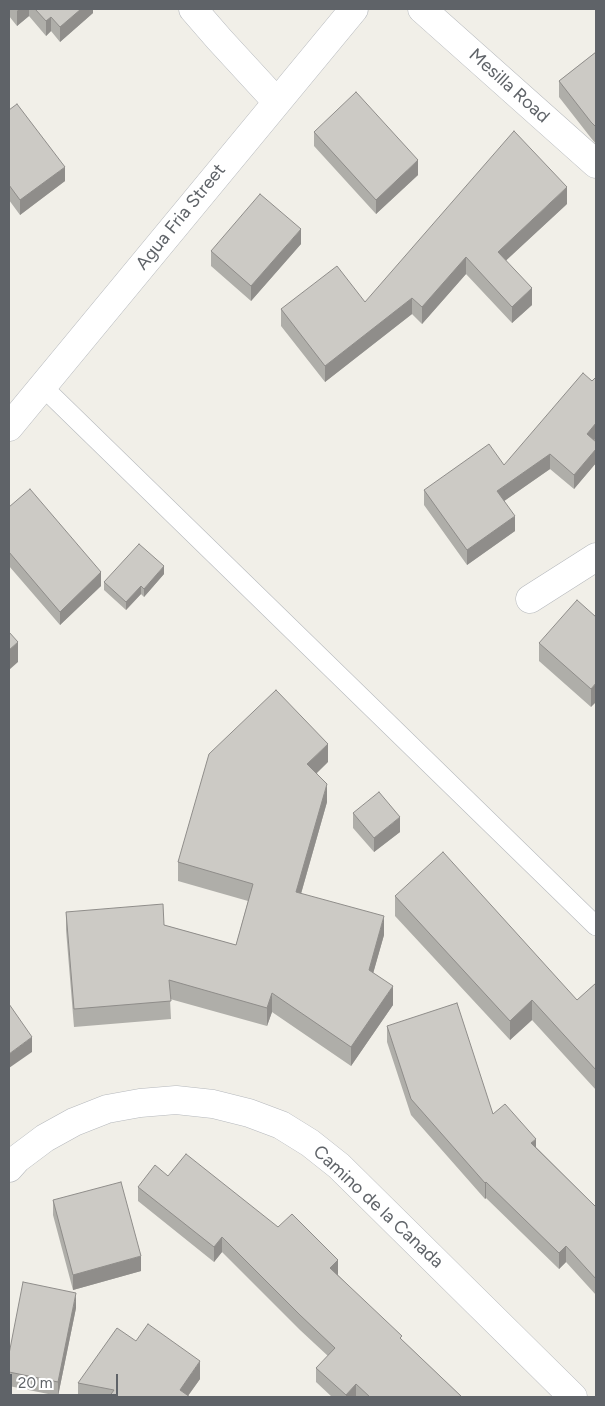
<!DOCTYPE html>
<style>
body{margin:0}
#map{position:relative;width:605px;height:1406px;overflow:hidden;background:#f1efe8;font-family:Figtree,sans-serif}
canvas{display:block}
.frame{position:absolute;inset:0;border:10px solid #5f6368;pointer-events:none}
.scale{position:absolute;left:10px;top:1374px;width:108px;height:22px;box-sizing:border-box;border:2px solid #5f6368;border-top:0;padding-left:6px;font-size:15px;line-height:18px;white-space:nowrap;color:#5f6368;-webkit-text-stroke:4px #fff;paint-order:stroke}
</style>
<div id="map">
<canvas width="605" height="1406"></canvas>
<div class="frame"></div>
<div class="scale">20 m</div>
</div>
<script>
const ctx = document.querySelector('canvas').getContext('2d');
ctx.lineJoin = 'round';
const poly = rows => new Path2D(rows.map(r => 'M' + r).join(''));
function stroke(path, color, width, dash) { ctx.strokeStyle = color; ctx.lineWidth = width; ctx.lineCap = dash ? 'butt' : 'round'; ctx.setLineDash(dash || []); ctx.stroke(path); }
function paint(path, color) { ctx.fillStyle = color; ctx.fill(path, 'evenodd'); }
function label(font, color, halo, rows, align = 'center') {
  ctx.font = font + ' Figtree,sans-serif'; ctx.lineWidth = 4.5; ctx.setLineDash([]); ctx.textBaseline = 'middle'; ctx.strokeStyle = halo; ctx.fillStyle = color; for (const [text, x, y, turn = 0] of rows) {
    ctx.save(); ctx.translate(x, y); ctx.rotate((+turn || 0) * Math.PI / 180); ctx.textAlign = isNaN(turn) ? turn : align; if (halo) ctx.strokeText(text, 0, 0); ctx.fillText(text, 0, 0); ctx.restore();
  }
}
const service = poly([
 [43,387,596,926]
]);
const minor = poly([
 [193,9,219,39,276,101],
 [422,9,596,164],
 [530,599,596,557],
 [9,1168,17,1159,45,1138,74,1122,107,1109,140,1103,176,1100,213,1104,249,1113,281,1125,310,1143,339,1166,573,1397]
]);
const tertiary = poly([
 [9,427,354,9]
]);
const wall = poly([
 [9,9,93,9,93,13,60,42,51,31,46,36,29,16,17,26,9,16],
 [596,52,596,144,591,138,559,97,559,81],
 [9,110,65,181,20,215,9,200],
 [314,132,418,175,376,214,314,146],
 [567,204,506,260,532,305,512,323,466,274,422,324,412,314,325,382,281,326,281,309,365,302],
 [301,244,251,301,211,266,211,251],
 [596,377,596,438,594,440,596,442,596,463,574,489,550,469,504,501,515,531,467,565,424,505,424,490,504,465],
 [9,507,101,586,60,625,9,566],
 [164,574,144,597,141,594,126,610,104,590,104,582],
 [596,617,591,707,539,661,539,643],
 [328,762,317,773,327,802,301,894,384,935,373,973,393,1005,351,1066,272,1012,267,1026,170,999,171,1019,74,1027,66,930,66,912,164,925,236,945,248,901,178,881,178,862],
 [353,813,400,832,374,852,353,828],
 [395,896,577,1000,596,983,596,1090,532,1020,510,1040,395,916],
 [387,1026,493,1114,536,1147,596,1207,596,1295,566,1262,559,1269,486,1198,485,1199,411,1115,387,1042],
 [168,1176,338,1275,402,1340,462,1397,332,1397,316,1382,316,1368,328,1356,300,1330,222,1252,214,1262,138,1201,138,1187],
 [53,1200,141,1271,73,1290,53,1215],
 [76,1308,58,1396,9,1386,9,1354],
 [136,1341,200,1379,188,1396,190,1397,78,1397,78,1383]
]);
const shadedWall = poly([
 [19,9,29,9,29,16,17,26,17,11],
 [81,9,93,9,93,13,60,42,60,27],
 [51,17,51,31,46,36,46,21],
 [418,160,418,175,376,214,376,200],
 [65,167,65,181,20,215,20,200],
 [567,187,567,204,498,268,498,252],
 [301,229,301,244,251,301,251,286],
 [466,257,466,274,422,324,422,307],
 [532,288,532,305,512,323,512,307],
 [412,298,412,314,325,382,325,366],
 [596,423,596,438,587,449,587,434],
 [596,449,596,463,574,489,574,475],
 [550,454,550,469,497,506,497,491],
 [515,516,515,531,467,565,467,550],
 [164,566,164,574,144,597,144,589],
 [101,572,101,586,60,625,60,612],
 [141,586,141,594,126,610,126,602],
 [18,642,18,662,9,670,9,650],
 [596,683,596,702,591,707,591,689],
 [328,744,328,762,307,782,307,764],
 [327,784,327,802,296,911,296,892],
 [400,817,400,832,374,852,374,838],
 [384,916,384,935,369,988,369,970],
 [393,986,393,1005,351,1066,351,1047],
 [272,993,272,1012,267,1026,267,1008],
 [532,1000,532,1020,510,1040,510,1021],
 [32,1037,32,1052,9,1068,9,1054],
 [536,1139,536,1155,531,1143],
 [486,1182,486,1198,485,1199,485,1183],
 [222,1237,222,1252,214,1262,214,1247],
 [566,1246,566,1262,559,1269,559,1253],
 [141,1256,141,1271,73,1290,73,1275],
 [338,1260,338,1275,330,1283,330,1268],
 [76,1293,76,1308,58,1396,58,1382],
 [200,1361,200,1379,187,1397,180,1390],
 [356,1384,356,1397,346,1397,346,1395]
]);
const building = poly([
 [35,9,81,9,60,27,51,17,46,21,35,9],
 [596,52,596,127,591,122,559,81,596,52],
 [356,92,418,160,376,200,314,132,356,92],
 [17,104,65,167,20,200,9,185,9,110,17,104],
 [514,131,567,187,498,252,532,288,512,307,466,257,422,307,412,298,325,366,281,309,337,266,365,302,514,131],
 [260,194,301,229,251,286,211,251,260,194],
 [583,373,592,381,596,377,596,423,587,434,596,442,596,449,574,475,550,454,497,491,515,516,467,550,424,490,489,444,504,465,583,373],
 [30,489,101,572,60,612,9,552,9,507,30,489],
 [139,544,164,566,144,589,141,586,126,602,104,582,139,544],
 [577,600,596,617,596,683,591,689,539,643,577,600],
 [9,632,18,642,9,650,9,632],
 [276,690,328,744,307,764,327,784,296,892,384,916,369,970,393,986,351,1047,272,993,267,1008,169,980,171,1001,74,1009,66,912,163,904,164,925,236,945,253,884,178,862,209,754,276,690],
 [379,792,400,817,374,838,353,813,379,792],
 [443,852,577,1000,596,983,596,1070,532,1000,510,1021,395,896,443,852],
 [457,1003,493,1114,505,1104,536,1139,531,1143,596,1207,596,1279,566,1246,559,1253,486,1182,485,1183,411,1099,387,1026,457,1003],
 [9,1004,32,1037,9,1054,9,1004],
 [186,1154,278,1227,292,1214,338,1260,330,1268,402,1336,400,1338,462,1397,370,1397,356,1384,346,1395,316,1368,335,1348,300,1315,222,1237,214,1247,138,1187,155,1165,168,1176,186,1154],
 [121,1182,141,1256,73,1275,53,1200,121,1182],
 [23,1282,76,1293,58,1382,9,1372,9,1354,23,1282],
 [148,1324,200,1361,180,1390,190,1397,109,1397,114,1390,78,1383,117,1328,136,1341,148,1324]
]);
const streetNames = [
 ["Mesilla Road",509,86,42],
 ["Agua Fria Street",181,217,-51],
 ["Camino de la Canada",378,1207,43]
];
stroke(service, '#b5b8bc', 20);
stroke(minor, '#b5b8bc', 29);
stroke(tertiary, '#b5b8bc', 29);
stroke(service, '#fff', 19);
stroke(minor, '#fff', 28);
stroke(tertiary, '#fff', 28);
paint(wall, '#afaea9');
paint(shadedWall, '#8f8d8a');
paint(building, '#cccac5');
stroke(building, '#8f8d8a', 1);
label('18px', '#5f6368', '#fff', streetNames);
</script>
